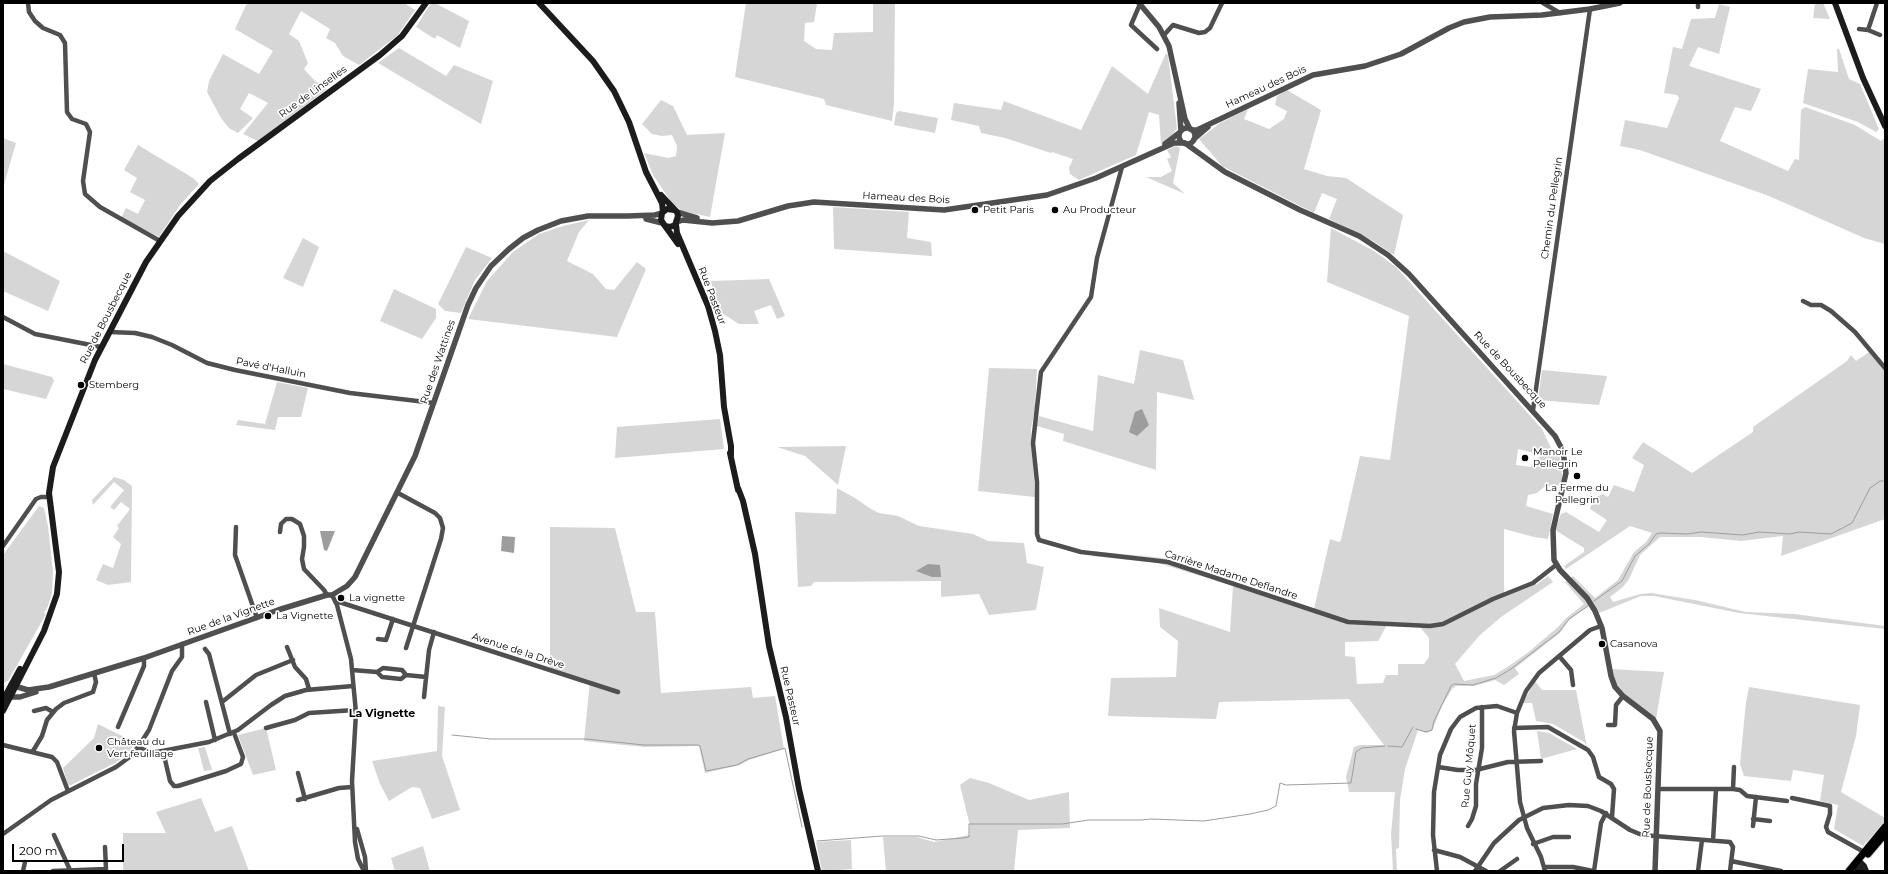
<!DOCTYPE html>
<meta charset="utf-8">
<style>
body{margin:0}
#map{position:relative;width:1888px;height:874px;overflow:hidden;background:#fff;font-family:Montserrat,sans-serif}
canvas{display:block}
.frame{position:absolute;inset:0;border:4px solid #000;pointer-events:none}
.scale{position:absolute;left:12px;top:844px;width:112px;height:18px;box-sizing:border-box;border:2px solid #000;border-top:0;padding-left:5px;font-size:12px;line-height:14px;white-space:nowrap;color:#000;-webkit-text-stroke:3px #fff;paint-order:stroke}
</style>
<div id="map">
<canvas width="1888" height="874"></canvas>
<div class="frame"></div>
<div class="scale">200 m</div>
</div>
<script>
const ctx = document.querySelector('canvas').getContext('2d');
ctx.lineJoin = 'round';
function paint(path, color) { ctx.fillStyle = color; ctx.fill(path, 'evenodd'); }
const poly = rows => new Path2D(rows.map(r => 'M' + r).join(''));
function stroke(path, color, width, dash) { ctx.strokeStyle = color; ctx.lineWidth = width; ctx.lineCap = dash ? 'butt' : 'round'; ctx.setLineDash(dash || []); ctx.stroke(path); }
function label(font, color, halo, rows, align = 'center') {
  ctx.font = font + ' Montserrat,sans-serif'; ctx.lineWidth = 3.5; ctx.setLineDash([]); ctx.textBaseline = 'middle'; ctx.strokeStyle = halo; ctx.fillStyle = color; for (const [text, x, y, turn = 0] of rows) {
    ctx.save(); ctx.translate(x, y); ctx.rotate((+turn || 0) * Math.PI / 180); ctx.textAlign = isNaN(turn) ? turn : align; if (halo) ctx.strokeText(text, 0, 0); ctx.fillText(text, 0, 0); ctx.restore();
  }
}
const green = poly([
 [247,3,404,3,415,10,397,36,359,65,343,56,335,43,326,38,330,29,301,11,289,34,299,41,308,63,304,69,315,81,327,89,258,141,243,134,268,103,249,93,240,109,253,118,238,133,229,128,221,118,207,92,209,81,223,54,259,74,273,51,235,29],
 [431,3,435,3,469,21,460,48,437,35,435,39,416,27],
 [746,3,817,4,814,22,805,23,804,41,816,49,832,50,834,33,873,32,873,3,895,3,894,103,892,121,826,105,824,99,735,77],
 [1815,3,1823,3,1830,19,1813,18],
 [1719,4,1730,7,1719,54,1698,47,1689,66,1761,89,1751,111,1735,107,1720,141,1788,171,1795,159,1799,160,1801,110,1805,107,1855,125,1881,141,1885,138,1885,244,1864,238,1769,196,1640,150,1620,146,1625,120,1667,128,1679,98,1677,95,1664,93,1673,47,1682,49,1691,19,1715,18],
 [399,48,446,76,454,65,493,81,481,124,378,63],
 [1837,49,1839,49,1849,79,1860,84,1879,129,1876,132,1858,122,1803,103,1808,69,1838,72],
 [1166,53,1168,55,1177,129,1169,138,1161,144,1159,115,1149,112,1136,155,1079,180,1070,174,1069,168,1073,159,1052,152,1051,153,1005,138,981,133,979,126,951,120,954,103,1001,110,1004,101,1081,130,1112,66,1148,94],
 [1287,90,1321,110,1304,169,1327,176,1346,178,1403,215,1394,255,1373,241,1329,219,1337,199,1322,193,1314,213,1222,166,1199,139,1220,123,1248,109,1244,119,1269,129,1284,119,1287,111,1275,105,1277,96],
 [661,100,673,106,687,135,725,133,710,217,682,211,672,203,653,175,644,153,668,158,676,156,677,146,672,135,662,136,652,134,642,124],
 [899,111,938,118,935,133,894,125,896,113],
 [3,138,16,143,3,188],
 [138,145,193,178,199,184,180,205,159,237,121,218,126,208,138,214,145,200,130,192,137,178,124,170],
 [1176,146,1180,148,1173,183,1185,194,1146,177,1161,177,1172,171,1167,159,1171,157,1167,150],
 [833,207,909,212,907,238,931,242,932,256,834,249],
 [589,220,579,232,567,261,593,274,606,289,614,290,637,262,646,269,617,337,468,319,487,281,513,252,539,234,563,226],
 [1331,228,1374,251,1396,267,1542,429,1551,448,1559,452,1563,482,1561,485,1544,487,1537,493,1528,495,1526,506,1553,514,1548,539,1534,537,1504,529,1504,593,1535,583,1536,585,1548,576,1553,582,1501,617,1479,636,1455,664,1464,681,1494,675,1509,666,1530,651,1559,626,1565,619,1584,604,1565,582,1573,576,1595,598,1618,580,1634,552,1646,542,1652,533,1630,526,1566,569,1564,566,1584,552,1584,548,1555,530,1561,514,1566,512,1599,532,1607,520,1590,509,1594,498,1603,494,1608,497,1614,485,1634,492,1644,465,1632,458,1643,442,1692,473,1753,432,1753,427,1847,361,1851,355,1856,361,1869,352,1885,370,1885,519,1781,556,1783,536,1741,541,1701,537,1660,537,1640,555,1629,579,1623,587,1610,597,1613,602,1640,594,1651,593,1695,600,1746,612,1794,614,1885,626,1885,629,1739,613,1654,596,1641,596,1599,613,1593,603,1569,620,1560,633,1515,668,1519,674,1504,685,1495,680,1474,686,1456,686,1452,689,1442,706,1432,731,1426,733,1418,730,1405,769,1400,800,1399,848,1396,849,1397,871,1393,871,1391,834,1395,792,1349,792,1346,777,1354,747,1360,745,1384,745,1349,699,1219,702,1216,719,1108,716,1111,678,1176,677,1178,641,1160,627,1159,608,1230,632,1233,586,1158,563,1092,556,1092,551,1163,558,1314,609,1330,539,1339,542,1341,540,1360,456,1390,460,1409,316,1327,282],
 [1518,449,1542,455,1534,461,1531,467,1516,465],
 [1387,625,1420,627,1429,638,1429,657,1424,664,1398,664,1398,675,1386,675,1383,683,1357,684,1355,657,1345,656,1345,642,1378,641],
 [303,238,319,247,303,287,283,278],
 [466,247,492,258,475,280,461,313,445,311,438,304],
 [3,251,60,281,48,311,3,291],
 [769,279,785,316,777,319,771,305,754,311,759,324,739,324,717,310,711,281],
 [394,289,436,309,436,318,422,339,380,321],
 [1140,350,1183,360,1194,400,1157,392,1156,470,1063,441,1064,434,1037,426,1039,416,1093,431,1098,375,1134,384],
 [3,364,52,377,54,381,46,399,3,389],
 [989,368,1037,369,1035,408,1031,429,1035,497,978,491],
 [1542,370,1607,376,1599,405,1538,400],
 [277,382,308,388,301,417,278,417,275,430,236,425,238,420,265,424],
 [720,419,724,449,615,458,617,427],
 [846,446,838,485,805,456,777,447],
 [114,477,124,480,132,486,131,582,108,585,96,580,103,564,113,568,121,544,113,537,119,528,117,526,130,509,121,502,114,510,110,507,124,490,114,482,93,505,92,500],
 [837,488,855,498,871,509,879,513,898,516,919,526,973,534,988,541,1024,543,1027,563,1044,567,1036,610,989,615,979,594,941,597,941,581,814,582,811,586,798,587,795,512,836,514],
 [39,506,44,508,48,526,53,572,52,593,48,606,44,613,46,614,8,681,3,683,3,555],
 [550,527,615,528,636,612,655,612,661,693,751,687,753,698,775,696,784,749,749,760,740,765,705,773,699,746,644,747,584,741,590,681,550,668],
 [1612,669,1664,672,1656,719,1620,690,1614,680],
 [1535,681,1542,690,1576,690,1587,747,1584,742,1553,724,1536,721,1532,703,1523,703],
 [1749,687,1860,705,1856,736,1841,792,1885,818,1885,821,1863,846,1834,829,1838,805,1820,801,1824,775,1793,770,1791,781,1744,776,1740,764,1746,702],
 [438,706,445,707,442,756,460,810,432,819,420,788,412,787,389,801,380,784,372,761,437,751],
 [98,724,136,743,124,757,115,763,71,785,68,785,63,768,94,738],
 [266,728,276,770,253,775,238,735],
 [1537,731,1549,733,1577,749,1541,759],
 [205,747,212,770,204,771,198,748],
 [970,778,989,783,1029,800,1069,792,1070,828,1018,830,1014,871,886,871,883,837,917,837,934,842,969,835,970,826,960,785],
 [201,798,215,832,232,826,249,871,123,871,123,833,166,833,156,812],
 [851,840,852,869,822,871,816,842],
 [423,846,430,871,395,871,391,858]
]);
const water = poly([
 [1142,409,1149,425,1137,436,1129,432,1135,412],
 [320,531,335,531,327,551,324,550],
 [502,536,515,537,514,553,501,551],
 [928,564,940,565,941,577,932,577,916,571]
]);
const stream = poly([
 [1594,601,1622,581,1635,556,1649,544,1656,534,1661,533,1687,534,1701,532,1743,535,1759,532,1790,534,1799,532,1831,534,1852,523,1870,488,1880,481,1885,481],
 [1416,729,1426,732,1432,730,1434,721,1451,686,1454,684,1473,685,1496,678,1511,669,1559,632,1569,619,1588,606],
 [452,735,491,739,586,739,644,745,698,745,700,746,706,771,737,765,748,759,785,748,802,827],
 [1388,746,1402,747,1413,727],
 [817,841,882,836,919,836,936,840,963,838,969,837,969,824,1062,824,1089,820,1142,820,1151,819,1204,821,1250,814,1268,810,1276,806,1280,783,1286,785,1351,783,1356,752,1362,748,1385,746]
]);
const minor = poly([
 [28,3,29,12,35,21,43,28,60,35,65,43,67,112,72,119,86,124,90,132,83,181,85,194,100,207,160,241],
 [1543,3,1560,13],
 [1140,4,1131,25,1157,49],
 [1698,7,1698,3],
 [1859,29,1868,30,1877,3],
 [1868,30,1880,35],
 [1164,35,1173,25,1199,33,1205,32,1210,28,1222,3],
 [1122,167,1097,258,1091,297,1041,372,1033,443,1037,482,1037,534,1039,540,1081,552,1168,562,1348,622,1430,626,1443,624,1493,599,1533,583,1556,565],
 [1803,301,1811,305,1821,305,1831,311,1855,332,1885,368],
 [3,317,35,334,101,347],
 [110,332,135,333,152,337,172,345,207,363,235,370,350,393,434,403],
 [1533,410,1590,9],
 [398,493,435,513,440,518,443,528,441,539,406,648],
 [236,527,235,555,257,618],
 [280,532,281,524,286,519,292,519,300,524,304,536,304,547,302,559,304,569,324,590,327,595],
 [3,546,36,499,41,497,50,497],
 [332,595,337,605,351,659,356,713,352,781,355,842,358,859,364,871],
 [336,601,618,692],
 [378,639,386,640,393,619],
 [287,647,295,667,306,679,309,689],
 [205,649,209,654,230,734],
 [1559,656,1571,670,1573,685],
 [352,670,377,672,383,668,402,670,406,675,426,677],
 [377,672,382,677,401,679,406,675],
 [424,697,429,650,434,632],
 [206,702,215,740],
 [222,702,256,675,293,660],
 [34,711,46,708,53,712],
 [1608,725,1615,725,1616,705,1623,696],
 [118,727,144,666,144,658],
 [266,728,295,720,309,713,355,710],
 [1514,728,1548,727,1588,750,1593,757,1599,777,1611,784,1614,789,1612,817],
 [3,745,52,757,57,762,68,791],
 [138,747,147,751,157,752,209,742,238,730,271,705,285,696,306,690,353,686],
 [33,751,42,736,47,720,56,709,64,703,93,692,96,682,94,673],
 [163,751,170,781,174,786,178,786,226,771,241,764,243,757,234,733],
 [1438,767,1458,770,1476,770,1508,762,1541,761],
 [298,773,305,799],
 [1659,789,1733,789,1734,767],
 [1733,789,1740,790,1747,796,1787,801],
 [1792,798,1830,806,1830,814,1826,827,1828,832,1864,852],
 [298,800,339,788,352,787],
 [1753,819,1770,821],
 [1468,826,1472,819,1476,806,1476,784,1482,748,1482,707],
 [1753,826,1756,797],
 [357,829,365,857,366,871],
 [3,834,51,800,116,767,131,756,140,744,149,730,172,671,182,657,182,644],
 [54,835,70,870],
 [1713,841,1716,789],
 [1533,844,1553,837,1569,837],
 [1434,850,1460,857,1486,871],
 [1731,861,1781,871],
 [1545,867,1573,867,1593,871],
 [23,871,25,862],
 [53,871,106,869,105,847],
 [1437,871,1433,835,1434,792,1440,755,1451,729,1460,717,1476,708,1497,706,1517,713],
 [1475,871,1494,843,1519,820,1543,808,1569,805,1588,806,1601,811,1630,830,1642,835,1730,842,1733,847,1730,871],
 [1500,871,1517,859],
 [1545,871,1541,857,1527,828,1520,802,1514,731,1517,713,1526,691,1539,673,1590,630,1601,626],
 [1594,871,1601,823,1606,813],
 [1698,871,1702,840]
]);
const tertiary = poly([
 [1139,3,1159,27,1169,46,1185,119,1190,129],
 [1179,103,1181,131],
 '1179 136a8 8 0 1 1 16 0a8 8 0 1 1-16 0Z',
 [1192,130,1197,130,1313,75,1365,66,1401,54,1449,28,1464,22,1490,17,1542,15,1590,9,1620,3],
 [1194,139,1208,127],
 [1185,143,1225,172,1300,210,1359,236,1388,255,1409,274,1555,436,1563,451,1566,473,1553,530,1554,560,1560,570,1587,598,1595,611,1602,628,1611,676,1615,687,1623,696,1653,719,1660,731,1655,871],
 [1165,144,1179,133],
 [677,212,697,218],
 [646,219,662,223],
 [677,222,683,220,712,223,738,221,788,206,814,202,944,210,1047,195,1096,178,1174,143,1183,143],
 [11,685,28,690,49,687,144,658,278,610,327,595,332,595,347,586,355,577,415,456,468,305,476,288,491,266,509,249,523,238,538,230,561,221,588,216,628,216,655,215,662,213],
 [11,697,20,697,36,692]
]);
const secondary = poly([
 [539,3,593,61,614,91,629,122,646,172,662,203,663,212],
 [1835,3,1863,78,1885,126],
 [661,195,677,212,678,216,675,225,670,227,665,226,661,220,662,213,667,209,674,210],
 [676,224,677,233,708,306,715,331,720,355,724,407,731,446,731,455],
 [665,226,678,244],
 [730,453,738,490],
 [738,488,743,501,755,554,769,646,786,717,799,789,818,871],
 [3,700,20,669],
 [3,711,44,631,57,594,59,572,49,493,53,467,95,360,146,262,178,216,210,181,238,159,380,55,402,36,426,3],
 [1858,860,1864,866,1866,871],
 [1854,865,1861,871]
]);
const primary = poly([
 [1868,854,1885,834],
 [1849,871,1885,827]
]);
const markers = [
 [975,210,4,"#000"],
 [1055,210,4,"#000"],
 [81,385,4,"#000"],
 [1525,458,4,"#000"],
 [1577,476,4,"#000"],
 [341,598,4,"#000"],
 [268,616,4,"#000"],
 [1602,644,4,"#000"],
 [99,748,4,"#000"]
];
const streetNames = [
 ["Hameau des Bois",1266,87,-25],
 ["Rue de Linselles",313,92,-36],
 ["Hameau des Bois",906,198,3],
 ["Chemin du Pellegrin",1552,208,-82],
 ["Rue Pasteur",712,296,69],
 ["Rue de Bousbecque",106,318,-63],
 ["Rue des Wattines",438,362,-71],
 ["Pavé d'Halluin",271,368,11],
 ["Rue de Bousbecque",1510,370,47],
 ["Carrière Madame Deflandre",1231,575,18],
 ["Rue de la Vignette",231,617,-20],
 ["Avenue de la Drève",518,651,18],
 ["Rue Pasteur",790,696,77],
 ["Rue Guy Môquet",1469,766,-85],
 ["Rue de Bousbecque",1648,787,-88]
];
const poiNames = [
 ["Petit Paris",983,210],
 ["Au Producteur",1063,210],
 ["Stemberg",89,385],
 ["Manoir Le",1533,452],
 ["Pellegrin",1533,464],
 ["La Ferme du",1577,488,"center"],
 ["Pellegrin",1577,500,"center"],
 ["La vignette",349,598],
 ["La Vignette",276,616],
 ["Casanova",1610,644],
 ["Château du",107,742],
 ["Vert feuillage",107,754]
];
const neighbourhoodNames = [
 ["La Vignette",382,714]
];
paint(green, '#d6d6d6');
paint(water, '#9d9d9d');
stroke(stream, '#9d9d9d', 1);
stroke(primary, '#dbdbdb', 9);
stroke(minor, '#4f4f4f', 4.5);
stroke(tertiary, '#4f4f4f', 5.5);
stroke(secondary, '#1c1c1c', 6);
stroke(primary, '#000', 7);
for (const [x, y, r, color] of markers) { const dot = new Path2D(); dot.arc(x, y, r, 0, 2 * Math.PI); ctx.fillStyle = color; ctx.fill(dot); stroke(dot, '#fff', 1.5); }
label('10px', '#000', '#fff', streetNames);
label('10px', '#000', '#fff', poiNames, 'left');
label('bold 11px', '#000', '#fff', neighbourhoodNames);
</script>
